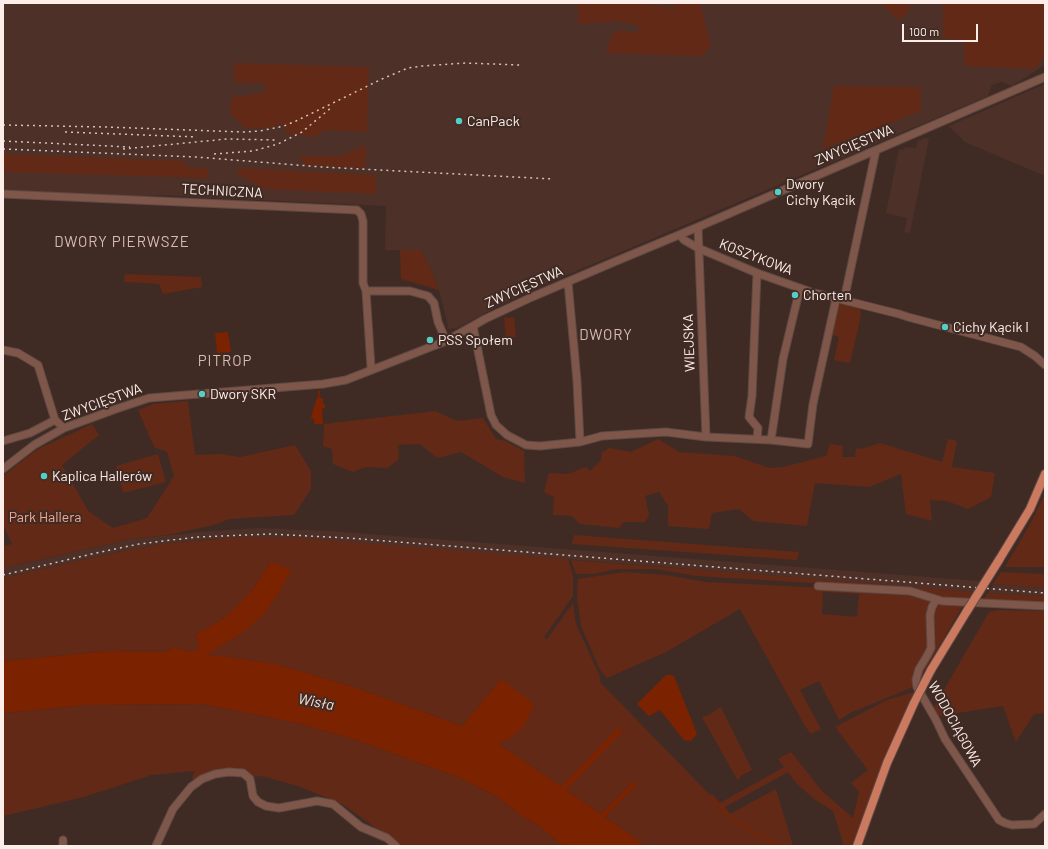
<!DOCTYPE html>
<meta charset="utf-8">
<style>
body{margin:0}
#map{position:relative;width:1048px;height:849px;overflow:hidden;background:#402b24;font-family:Barlow,sans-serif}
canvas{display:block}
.frame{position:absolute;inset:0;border:4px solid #fdeeea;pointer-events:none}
.scale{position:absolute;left:902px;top:24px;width:76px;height:18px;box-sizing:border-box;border:2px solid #fdeeea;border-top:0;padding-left:5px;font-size:12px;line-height:14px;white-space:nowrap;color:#fdeeea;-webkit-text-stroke:3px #402b24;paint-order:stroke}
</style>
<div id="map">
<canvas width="1048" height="849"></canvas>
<div class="frame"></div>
<div class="scale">100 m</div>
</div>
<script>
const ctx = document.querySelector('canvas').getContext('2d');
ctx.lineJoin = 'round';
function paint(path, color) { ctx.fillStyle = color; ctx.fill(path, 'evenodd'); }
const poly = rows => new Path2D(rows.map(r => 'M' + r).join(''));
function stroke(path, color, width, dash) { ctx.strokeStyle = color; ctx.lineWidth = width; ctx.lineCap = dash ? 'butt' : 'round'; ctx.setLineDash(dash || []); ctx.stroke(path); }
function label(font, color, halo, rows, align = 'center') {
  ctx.font = font + ' Barlow,sans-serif'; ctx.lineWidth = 4; ctx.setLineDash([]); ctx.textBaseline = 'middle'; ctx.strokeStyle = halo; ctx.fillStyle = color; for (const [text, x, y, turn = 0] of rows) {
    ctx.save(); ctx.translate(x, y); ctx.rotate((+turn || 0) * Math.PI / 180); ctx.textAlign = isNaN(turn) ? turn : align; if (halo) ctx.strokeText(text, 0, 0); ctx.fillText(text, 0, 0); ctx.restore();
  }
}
const built = poly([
 [3,3,1045,3,1045,65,1012,86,1001,82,992,85,988,96,541,286,501,305,498,304,494,304,493,309,457,328,449,329,439,290,433,274,421,250,385,250,386,206,157,195,137,197,3,190],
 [1045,84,1045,176,965,142,949,126],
 [923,138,929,139,910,233,904,232,907,218,886,213,899,149,904,150,904,147,916,148,918,140,922,140],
 [260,528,330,531,980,581,973,592,566,559,212,539,169,543,127,550,3,578,3,568,131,539,211,531],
 [993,584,1045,588,1045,596,988,593]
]);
const green = poly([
 [578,3,634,3,673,8,677,3,700,3,711,46,702,56,606,53,612,34,622,30,633,33,643,27,618,21,578,24],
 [881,3,910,3,909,12,898,20],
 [943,3,1045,3,1045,54,1036,69,964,66,965,41,943,38],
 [233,63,369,67,367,132,325,130,315,137,287,134,283,124,260,129,245,128,230,113,231,98,266,92,263,83,235,83],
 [834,86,921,87,921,111,823,149],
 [366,145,365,168,304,165,300,156,340,156],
 [3,154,184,161,187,167,209,169,208,178,3,172],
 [237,168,375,175,377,194,264,189,238,174],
 [400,250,421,250,433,274,439,290,401,279],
 [125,274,201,277,202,287,163,294,159,284,124,282],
 [841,303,859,307,861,311,860,320,850,363,834,360,839,337,830,334,838,304],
 [514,317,516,337,506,338,504,318],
 [188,401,195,455,220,454,240,457,295,445,311,471,311,489,294,515,229,519,214,525,168,535,131,539,3,568,3,546,12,544,3,525,3,476,36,450,92,424,99,435,62,465,89,512,113,528,147,518,174,476,167,452,154,447,138,410,153,404],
 [435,411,457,421,483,418,496,439,505,441,524,451,525,483,503,477,461,452,437,458,420,444,398,445,399,459,387,468,365,467,353,472,333,464,332,449,323,446,324,424],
 [658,439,679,452,735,456,769,468,783,467,826,456,830,444,843,446,842,457,855,457,856,448,862,449,880,443,942,462,948,439,957,441,952,467,995,473,991,497,968,509,947,501,930,500,932,521,906,514,901,474,869,487,815,483,807,526,753,521,739,509,712,513,709,529,668,526,668,506,659,492,645,496,649,515,645,522,624,522,619,528,580,524,572,516,553,515,554,497,544,492,549,473,568,474,586,467,590,471,601,460,602,452,610,448,631,452],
 [158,454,166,482,123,493,116,466],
 [1045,493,1045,567,1005,567,1033,519],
 [574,535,799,552,797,560,572,544],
 [245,537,300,538,568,559,573,576,573,596,544,637,547,639,573,603,576,624,601,679,599,681,710,795,712,794,720,803,784,767,778,759,791,752,822,791,853,818,859,792,851,783,868,770,835,727,887,700,914,692,888,749,852,846,844,846,833,811,814,799,796,783,788,772,725,807,730,814,776,789,793,846,646,846,605,817,638,784,634,781,601,814,499,744,503,740,501,679,462,726,354,687,276,664,206,654,241,634,271,562,251,592,226,617,195,635,199,645,198,649,192,652,173,647,166,652,109,651,3,661,3,578,127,550,169,543],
 [571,560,896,585,973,592,967,600,938,599,911,589,697,576,655,569,616,569,594,574,576,574],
 [624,572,666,575,705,582,906,592,928,599,930,603,928,650,915,674,913,687,850,713,839,720,819,681,800,690,821,729,811,734,805,726,740,609,666,652,607,678,600,670,581,626,577,598,578,579],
 [823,592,859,594,857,617,822,614],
 [1001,572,1045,574,1045,588,993,584],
 [988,593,1045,596,1045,607,980,603],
 [939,604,963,605,918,682,920,671,928,657,934,607],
 [999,610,1045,611,1045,713,1034,714,1016,742,1003,706,938,716,934,707,989,612],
 [201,704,229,709,301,724,359,741,455,776,498,797,519,814,543,829,563,846,398,846,368,822,342,804,298,786,262,776,252,777,240,771,196,782,192,778,195,771,151,775,84,797,3,816,3,713,87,705],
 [721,707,752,770,741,776,738,781,702,717,709,715]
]);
const water = poly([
 [228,332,231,352,217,353,215,333],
 [317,398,323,398,323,404,325,404,325,408,322,409,323,424,314,424,314,419,311,419,312,413],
 [271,562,291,570,279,592,264,614,241,634,207,654,276,664,354,687,462,726,501,679,534,704,524,726,509,739,503,740,499,744,601,814,634,781,638,784,605,817,646,846,563,846,543,829,519,814,498,797,455,776,359,741,301,724,229,709,201,704,87,705,3,713,3,661,109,651,166,652,173,647,192,652,198,649,199,645,195,635,226,617,251,592],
 [666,675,670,675,674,676,697,734,691,741,684,740,660,710,649,716,637,704]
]);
const stream = poly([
 [319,398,319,391],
 [713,798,730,818,741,825,779,846]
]);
const canal = poly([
 [558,794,619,731]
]);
const minor = poly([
 [3,194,357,210,361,214,363,221,363,283,366,291,410,291,428,296,434,303,438,322,446,341],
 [698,227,706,437],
 [680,235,684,240,698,248,757,273,811,292,899,314,908,317,1021,347,1035,356,1045,365],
 [757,273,752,396,749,417,758,428,757,439],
 [568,282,577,381,580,442],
 [366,291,371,367,372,370],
 [844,300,876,150],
 [473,326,491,415,496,425,507,435,526,445,540,446,580,442,602,436,666,432,706,437,771,440,808,444,813,404,836,299],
 [3,350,18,353,38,365,55,420,64,428],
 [771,440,783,359,800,288],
 [3,441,30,433,55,420],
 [3,469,34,445,64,428,116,409,149,398,323,384,346,380,446,341,485,319,532,297,614,262,698,227,1045,77],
 [818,586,910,591,942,601,1045,606],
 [936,600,932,607,930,615,931,648,927,656,919,669,916,680,917,687,936,720,945,739,999,820,1005,823,1012,825,1034,824,1045,814],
 [63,840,63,846],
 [156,846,173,809,191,787,202,779,215,774,229,772,243,773,250,779,253,796,258,802,266,806,279,808,317,801,333,804,361,827,387,838,396,846]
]);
const major = poly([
 [999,560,1030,509,1045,474],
 [931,670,967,611],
 [857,846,887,763,914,703]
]);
const rail = poly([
 [3,125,106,127,243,132,260,131,284,126,296,121,382,79,408,68,422,66,465,63,520,65],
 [65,132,197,137],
 [3,141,130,147],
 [3,149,196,157,322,167,553,179],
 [123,149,227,139,275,140],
 [214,154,253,151,278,144,302,132,332,107],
 [3,575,96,553,139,544,197,537,269,534,348,538,1045,593]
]);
const majorBridge = poly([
 [967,611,999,560],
 [914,703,931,670]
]);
const markers = [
 [459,121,4,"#56cec4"],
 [778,192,4,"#56cec4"],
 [795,295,4,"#56cec4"],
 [945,327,4,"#56cec4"],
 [430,340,4,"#56cec4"],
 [202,394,4,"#56cec4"],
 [44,476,4,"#56cec4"]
];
const poiNames = [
 ["CanPack",467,121],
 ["Dwory",786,184],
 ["Cichy Kącik",786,200],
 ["Chorten",803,295],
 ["Cichy Kącik I",953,327],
 ["PSS Społem",438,340],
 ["Dwory SKR",210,394],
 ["Kaplica Hallerów",52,476]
];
const streetNames = [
 ["ZWYCIĘSTWA",854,145,-23],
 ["TECHNICZNA",222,191,3],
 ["KOSZYKOWA",756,257,21],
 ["ZWYCIĘSTWA",524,287,-24],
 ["WIEJSKA",689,343,-92],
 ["ZWYCIĘSTWA",102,402,-20],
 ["WODOCIĄGOWA",955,724,61]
];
const parkNames = [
 ["Park Hallera",45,517]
];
const neighbourhoodNames = [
 ["DWORY PIERWSZE",122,242],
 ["DWORY",606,335],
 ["PITROP",225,361]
];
const waterNames = [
 ["Wisła",316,702,11]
];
paint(built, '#4d3027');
paint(green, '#622916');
paint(water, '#7b2200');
stroke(stream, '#7b2200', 1.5);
stroke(canal, '#7b2200', 5.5);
stroke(minor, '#5e4a44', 9);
stroke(major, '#5e4a44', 10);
stroke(minor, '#7f564a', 7);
stroke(major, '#cb795f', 8);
stroke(rail, '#d3c3be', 1.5, [2, 4]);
stroke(majorBridge, '#5e4a44', 10, []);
stroke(majorBridge, '#cb795f', 8);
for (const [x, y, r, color] of markers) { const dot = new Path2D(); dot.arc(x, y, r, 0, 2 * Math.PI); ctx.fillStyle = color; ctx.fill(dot); stroke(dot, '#402b24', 1.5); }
label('14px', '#fdeeea', '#402b24', poiNames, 'left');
label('14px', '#fdeeea', '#402b24', streetNames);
label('14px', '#f4a992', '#402b24', parkNames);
ctx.letterSpacing = '1px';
label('15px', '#d8bcb3', '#402b24', neighbourhoodNames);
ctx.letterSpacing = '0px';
label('italic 15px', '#f7dcd4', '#402b24', waterNames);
</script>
